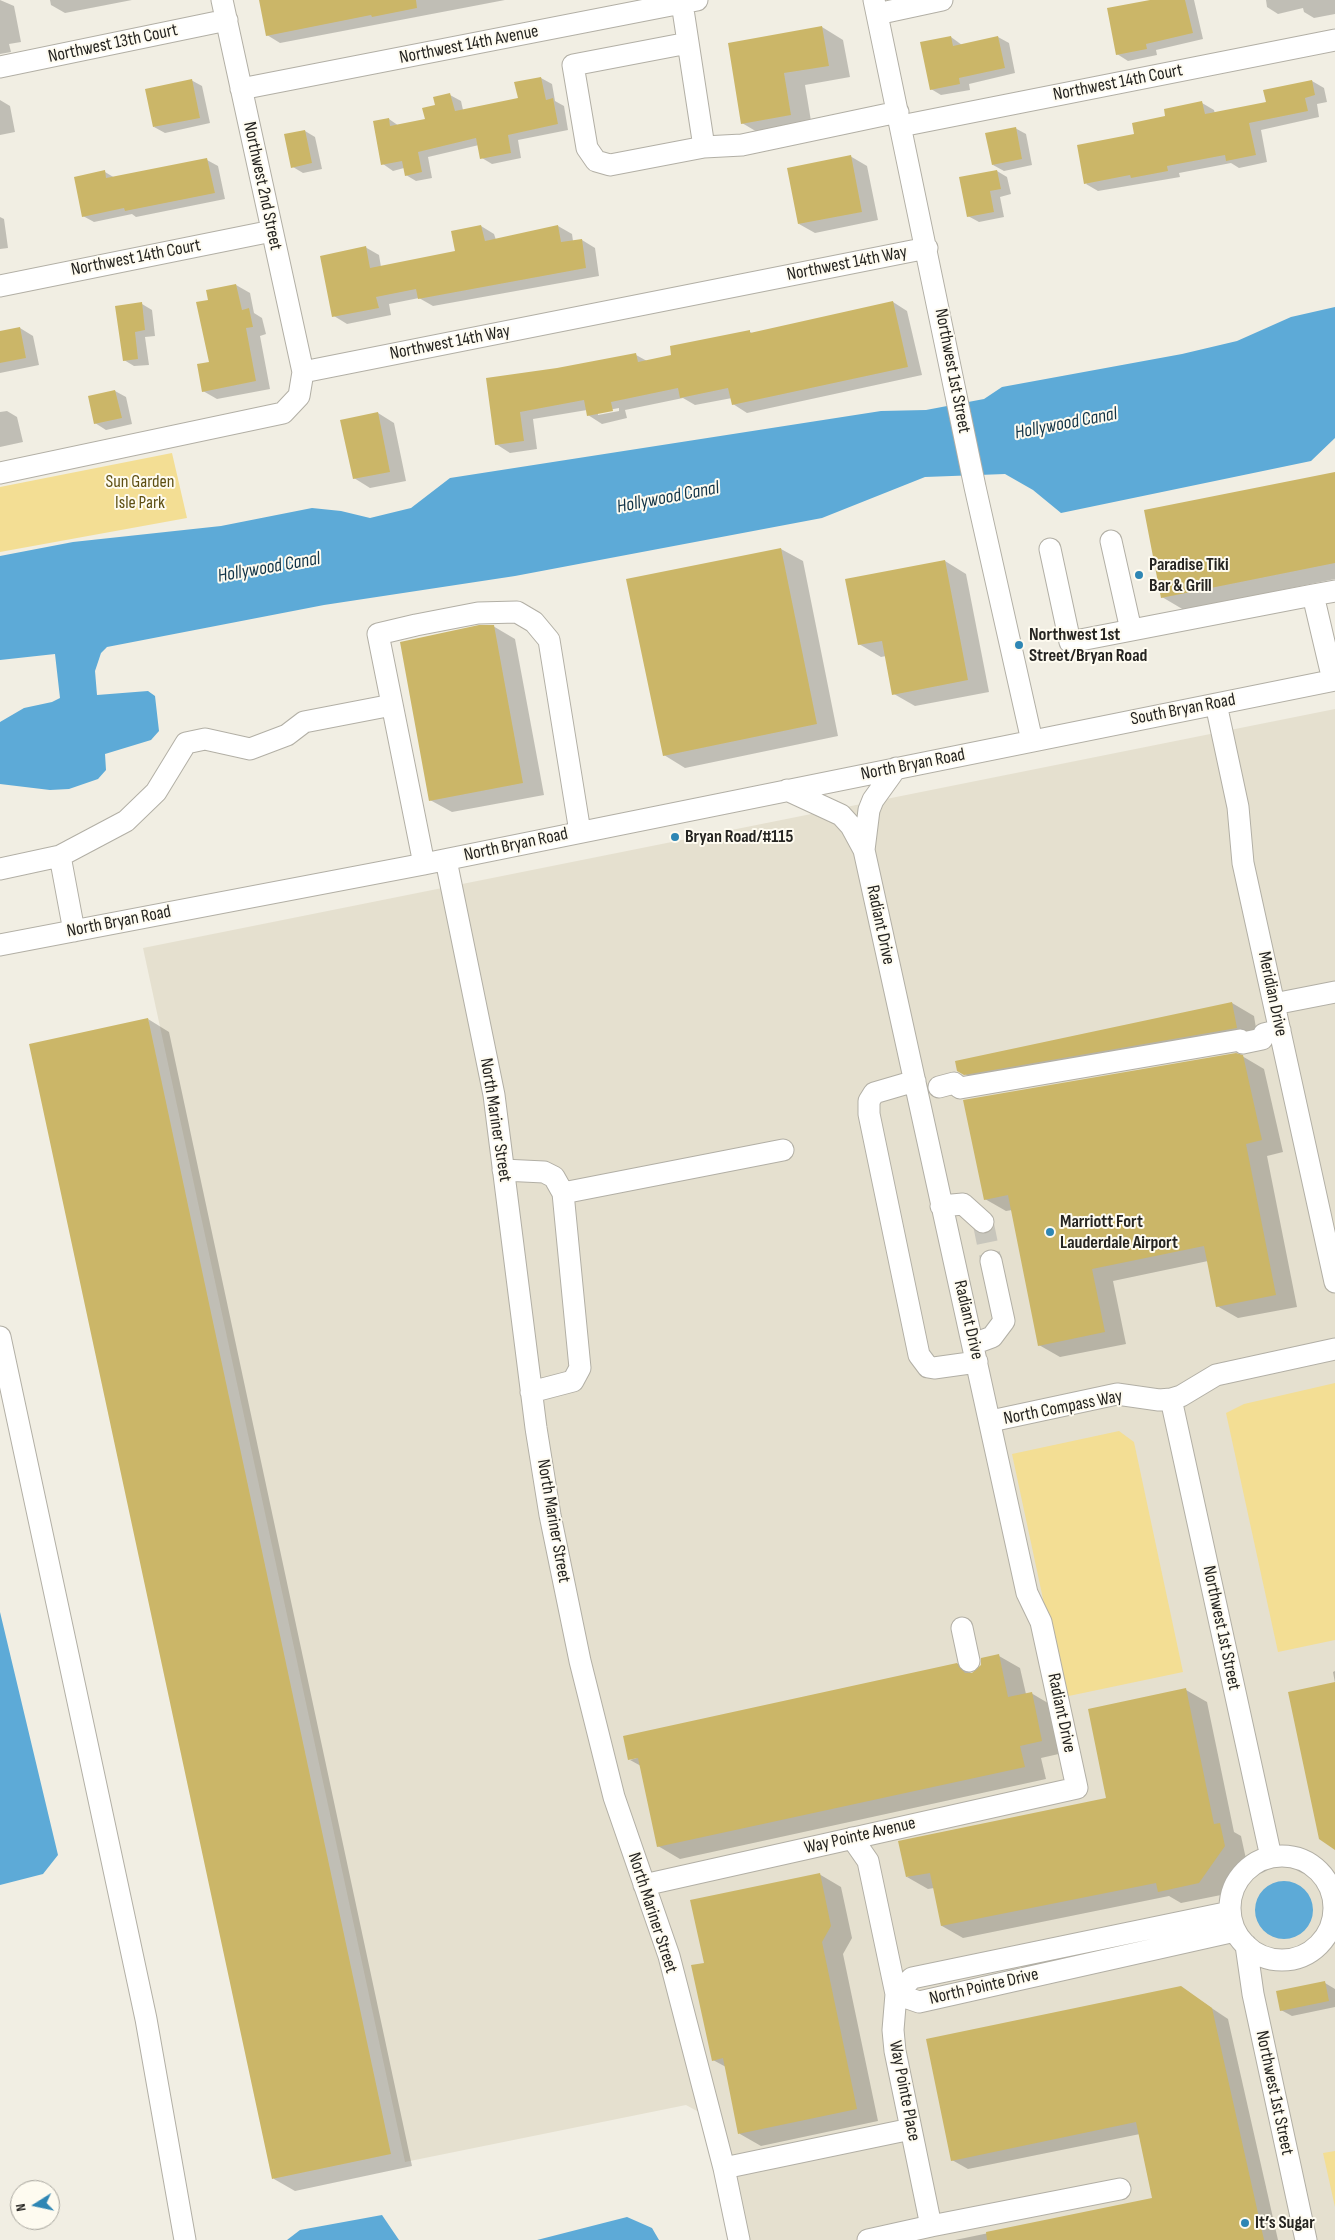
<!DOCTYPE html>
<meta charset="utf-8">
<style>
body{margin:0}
#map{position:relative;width:1335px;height:2240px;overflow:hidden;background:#f1eee3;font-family:"Sofia Sans Condensed",sans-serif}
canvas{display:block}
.north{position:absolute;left:10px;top:2180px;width:50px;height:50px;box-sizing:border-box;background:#fefbf0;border:1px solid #a7a59d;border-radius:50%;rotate:260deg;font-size:14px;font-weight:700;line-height:20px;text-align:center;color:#252421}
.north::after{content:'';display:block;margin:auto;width:18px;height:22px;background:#2e86b4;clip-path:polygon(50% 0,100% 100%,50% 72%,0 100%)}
</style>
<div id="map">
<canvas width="1335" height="2240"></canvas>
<div class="north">N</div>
</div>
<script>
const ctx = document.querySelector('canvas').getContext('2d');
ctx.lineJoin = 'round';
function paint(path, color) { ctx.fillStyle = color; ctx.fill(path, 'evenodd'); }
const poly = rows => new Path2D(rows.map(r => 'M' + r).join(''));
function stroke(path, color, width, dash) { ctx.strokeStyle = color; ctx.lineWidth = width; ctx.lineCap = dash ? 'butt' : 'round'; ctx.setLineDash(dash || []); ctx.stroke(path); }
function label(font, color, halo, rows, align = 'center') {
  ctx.font = font + ' "Sofia Sans Condensed",sans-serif'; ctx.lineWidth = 4; ctx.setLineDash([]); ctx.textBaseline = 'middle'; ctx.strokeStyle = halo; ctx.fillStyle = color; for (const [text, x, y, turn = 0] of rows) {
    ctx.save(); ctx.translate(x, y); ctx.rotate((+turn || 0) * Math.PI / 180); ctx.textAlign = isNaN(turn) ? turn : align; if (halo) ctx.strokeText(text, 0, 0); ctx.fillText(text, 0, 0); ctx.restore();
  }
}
const built = poly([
 [1335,709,1335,2240,728,2240,708,2117,686,2105,405,2162,143,948]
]);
const green = poly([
 [172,453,187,518,0,552,0,487],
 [1335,1383,1335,1640,1278,1652,1226,1413,1244,1404],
 [1119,1431,1134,1442,1183,1672,1064,1697,1012,1454],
 [1335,2151,1335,2207,1323,2153]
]);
const water = poly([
 [1335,307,1335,438,1311,461,1061,513,1033,490,1005,474,925,477,822,518,515,576,324,605,107,647,101,653,95,671,97,695,148,691,155,696,159,731,151,740,105,754,106,770,98,779,69,789,50,790,0,784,0,722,24,708,52,702,60,698,55,654,0,660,0,556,73,542,221,526,312,508,341,511,370,518,411,508,450,478,881,411,926,410,984,399,1002,387,1182,354,1237,341,1291,317],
 [0,1612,58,1855,43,1874,0,1885],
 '1255 1910a29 29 0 1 1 58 0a29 29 0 1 1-58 0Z',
 [382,2215,399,2240,287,2240,300,2230],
 [627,2217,652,2228,659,2240,537,2240]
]);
const shadow = poly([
 [0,0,14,6,21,42,9,44,11,52,0,54],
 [50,0,132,0,65,13,51,5],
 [260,0,505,0,280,43,267,35],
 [1152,0,1194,0,1203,39,1156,50,1157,55,1128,61,1117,54],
 [1266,0,1335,0,1335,14,1314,18,1304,12,1303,8,1278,14,1267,7],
 [822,27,843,40,850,77,805,85,812,127,764,136,742,123],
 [951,37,962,45,998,37,1009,43,1015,73,969,84,970,90,941,95,931,89],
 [541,78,552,84,555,101,564,106,568,130,518,140,521,158,492,164,482,158,479,145,428,157,432,178,416,181,406,175,404,168,393,171,383,164,389,119,399,126,426,120,450,95,461,101,463,110,519,99],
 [191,80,202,86,210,123,165,133,154,127],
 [1312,81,1324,88,1327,102,1317,104,1319,117,1261,130,1267,162,1239,168,1231,163,1179,173,1180,177,1098,191,1086,184,1136,135,1167,117,1202,103,1214,110,1215,114,1267,103],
 [0,100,10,106,15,132,0,135],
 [1015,128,1026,134,1032,165,1004,171,993,165],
 [305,131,315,137,322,169,303,173,293,167],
 [850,156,867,166,878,220,815,233,799,224],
 [207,160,218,166,225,199,136,217,132,214,94,222,83,216,105,172,115,178],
 [997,171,1007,177,1011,194,1000,197,1004,217,979,222,968,216],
 [0,217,4,219,8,248,0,249],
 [481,226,494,234,496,240,558,226,572,234,573,241,582,240,595,248,599,276,433,306,419,298,389,304,391,315,347,324,334,316,365,247,379,255,381,267,456,252],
 [236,285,250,293,254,313,262,318,266,334,260,336,270,389,217,399,203,391,210,363,210,301],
 [893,302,907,311,922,375,747,413,733,404,732,398,695,405,683,398,625,410,627,418,602,424,588,415,587,410,533,419,537,449,510,453,496,444,487,379,557,369,636,355,647,361,673,356,749,331,753,334],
 [619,408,619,411,598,415,598,412],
 [142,304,152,310,155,336,145,337,149,365,134,366,124,360],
 [20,328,33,336,39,365,0,373,0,332],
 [115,391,126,397,132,424,106,430,95,423],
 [7,411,17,417,23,442,0,447,0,412],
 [378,413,394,423,406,481,370,488,354,478],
 [1335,473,1335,579,1184,610,1162,597],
 [781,549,803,561,838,736,685,768,664,755],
 [945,561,966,574,989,692,915,706,894,694,886,656,881,657,859,644],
 [493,626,515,639,544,795,452,812,430,800],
 [1232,1003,1254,1016,1258,1040,986,1086,958,1070],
 [148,1019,169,1032,412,2166,295,2191,274,2179],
 [1242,1056,1264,1069,1283,1152,1267,1156,1297,1307,1238,1318,1217,1306,1208,1261,1113,1281,1126,1344,1060,1357,1039,1345,1012,1210,1006,1211,985,1199],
 [999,1656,1020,1668,1026,1694,1031,1693,1053,1706,1063,1753,1041,1758,1046,1779,680,1859,658,1846,641,1766,630,1760,957,1665,973,1674],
 [1335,1671,1335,1683,1333,1672],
 [1186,1690,1207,1702,1234,1832,1241,1836,1246,1859,1221,1895,1181,1903,1169,1896,963,1938,942,1926,934,1888,928,1889,907,1877,1107,1799],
 [819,1874,841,1887,852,1938,843,1954,878,2121,761,2146,740,2134,726,2067,713,2060,705,1963],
 [1325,1983,1335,1989,1335,2007,1292,2016,1281,2010],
 [1180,1987,1228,2019,1278,2240,955,2240,1153,2199,1140,2134,968,2169,952,2160]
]);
const building = poly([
 [259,0,416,0,417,8,372,17,371,15,266,36],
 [1150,0,1185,0,1193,33,1146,44,1147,49,1116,55,1107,8],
 [822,26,829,66,784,73,791,115,741,124,728,43],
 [951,36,953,46,998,36,1005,68,959,78,960,84,930,90,920,42],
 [541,77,546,100,553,98,558,124,508,135,511,153,480,159,476,138,418,152,422,172,405,176,402,161,381,165,373,121,389,118,390,126,425,119,422,108,435,105,433,97,450,93,455,111,518,98,514,82],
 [192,79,200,118,153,127,145,89],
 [1312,80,1315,95,1305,98,1308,111,1249,123,1256,155,1226,161,1225,155,1167,166,1168,171,1131,178,1130,175,1084,184,1077,145,1134,134,1132,123,1165,116,1164,109,1202,101,1205,114,1266,102,1263,90],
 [1016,127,1022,159,992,165,985,133],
 [305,130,312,163,291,168,284,134],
 [851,155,862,212,798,224,787,168],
 [207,158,215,193,125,211,124,208,82,217,74,177,105,170,106,178],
 [997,170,1001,189,990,191,994,212,967,217,959,177],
 [481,225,485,241,558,225,561,242,582,239,586,268,418,299,416,289,376,297,379,308,332,317,320,256,366,246,370,268,455,251,451,231],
 [236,284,242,310,249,308,253,327,246,328,256,381,202,392,197,364,209,362,196,302,208,300,206,290],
 [893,301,908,367,732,405,728,388,680,398,678,388,611,402,613,411,587,416,584,400,520,412,524,441,495,445,486,378,557,368,636,353,638,362,671,355,670,346,750,330,750,333],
 [142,302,145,330,135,332,138,359,123,361,115,306],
 [20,327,26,358,0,363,0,331],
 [115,390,122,418,94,424,88,396],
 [378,412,390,472,353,479,340,420],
 [1335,472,1335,563,1161,598,1144,510],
 [781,548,817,724,663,756,626,579],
 [945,560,968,680,892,695,882,641,858,645,845,579],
 [479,625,494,625,523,783,429,801,400,642],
 [1232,1002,1237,1028,964,1075,957,1071,955,1061],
 [148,1018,391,2154,272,2179,29,1044],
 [1236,1053,1243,1055,1262,1140,1246,1144,1276,1295,1216,1307,1204,1246,1092,1269,1105,1332,1038,1346,1008,1195,984,1200,963,1100],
 [999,1654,1008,1697,1032,1692,1042,1741,1020,1746,1025,1767,657,1847,638,1758,628,1760,623,1736,957,1663,965,1673,972,1673,981,1665,981,1658],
 [1335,1682,1335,1850,1319,1839,1288,1692],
 [1186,1688,1214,1824,1220,1823,1225,1846,1199,1883,1158,1892,1156,1883,941,1926,930,1873,906,1877,898,1841,1106,1798,1088,1709],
 [820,1873,831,1926,822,1942,857,2109,738,2134,723,2058,712,2061,691,1965,704,1963,690,1900],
 [1325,1981,1329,2001,1280,2011,1276,1991],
 [1181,1986,1212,2008,1264,2240,987,2240,986,2232,1152,2198,1136,2122,951,2161,926,2039]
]);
const minorTunnel = poly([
 [983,1222,991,1261]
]);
const minor = poly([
 [222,0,303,372],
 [874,0,975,487,1032,741],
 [682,3,704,147,610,165,596,161,587,148,573,65,688,43],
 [877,14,942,0],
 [0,67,227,20],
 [241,89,697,0],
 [901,126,1335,40],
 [704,147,742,145,898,112],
 [0,286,272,231],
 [0,473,283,413,299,396,303,372,927,248],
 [1111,541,1131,630],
 [1050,549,1070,642,1313,595,1333,680],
 [1313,595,1335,591],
 [1216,704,1238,807,1243,863,1335,1282],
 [864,850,869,810,873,800,896,768],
 [60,856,126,821,156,792,186,743,205,739,250,749,287,735,304,722,392,705],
 [446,860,494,1095,536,1428,550,1515,580,1661,614,1797,669,1956,724,2168,739,2240],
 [424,864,378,634,416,625,478,613,517,612,534,622,549,640,580,832],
 [0,869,60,856,74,931],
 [0,945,424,864,1335,680],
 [1274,1004,1335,992],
 [915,1081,874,1093,869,1101,869,1114,919,1355,928,1367,934,1368,977,1362],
 [939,1087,954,1083,960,1088,1240,1040,1243,1043,1262,1039,1264,1034,1280,1030],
 [503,1170,544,1172,554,1177,563,1193,580,1368,573,1381,531,1392],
 [563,1193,783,1150],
 [941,1206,963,1204,983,1222],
 [0,1337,146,2019,185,2240],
 [973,1344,992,1337,1004,1321,991,1261],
 [1171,1399,1271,1857],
 [991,1421,1117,1394,1159,1400,1171,1399,1181,1396,1216,1375,1335,1349],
 [962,1628,969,1661],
 [852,1838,868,1861,896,1994,893,2030,895,2051,931,2226,868,2240],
 '1230 1908a52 52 0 1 1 104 0a52 52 0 1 1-104 0Z',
 [644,1885,1077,1788,1041,1622,1027,1593,864,850,851,826,841,815,787,790],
 [1246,1945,1253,1994,1306,2240],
 [896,1994,919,2002,1235,1931],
 [896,1994,912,1978,1230,1912],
 [724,2168,911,2129],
 [931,2226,1120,2189]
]);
const markers = [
 [1139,575,5,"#2e86b4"],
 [1019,645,5,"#2e86b4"],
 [675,837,5,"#2e86b4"],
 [1050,1232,5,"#2e86b4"],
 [1245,2223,5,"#2e86b4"]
];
const streetNames = [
 ["Northwest 13th Court",113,44,-12],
 ["Northwest 14th Avenue",469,45,-11],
 ["Northwest 14th Court",1118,83,-11],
 ["Northwest 2nd Street",262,186,78],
 ["Northwest 14th Court",136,258,-11],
 ["Northwest 14th Way",847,264,-11],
 ["Northwest 14th Way",450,343,-11],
 ["Northwest 1st Street",952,371,79],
 ["South Bryan Road",1183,710,-11],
 ["North Bryan Road",913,765,-11],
 ["North Bryan Road",516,845,-12],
 ["North Bryan Road",119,922,-11],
 ["Radiant Drive",880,925,78],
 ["Meridian Drive",1272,994,78],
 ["North Mariner Street",495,1120,81],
 ["Radiant Drive",968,1320,77],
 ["North Compass Way",1063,1408,-11],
 ["North Mariner Street",553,1521,80],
 ["Northwest 1st Street",1221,1628,78],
 ["Radiant Drive",1061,1713,78],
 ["Way Pointe Avenue",860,1836,-13],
 ["North Mariner Street",652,1913,72],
 ["North Pointe Drive",984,1987,-13],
 ["Way Pointe Place",904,2091,79],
 ["Northwest 1st Street",1274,2093,78]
];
const parkNames = [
 ["Sun Garden",140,482],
 ["Isle Park",140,503]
];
const poiNames = [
 ["Paradise Tiki",1149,565],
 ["Bar & Grill",1149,586],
 ["Northwest 1st",1029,635],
 ["Street/Bryan Road",1029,656],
 ["Bryan Road/#115",685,837],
 ["Marriott Fort",1060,1222],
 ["Lauderdale Airport",1060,1243],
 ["It’s Sugar",1255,2223]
];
const waterNames = [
 ["Hollywood Canal",1066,424,-11],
 ["Hollywood Canal",668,498,-11],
 ["Hollywood Canal",269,568,-10]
];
paint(built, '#e5e0cf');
paint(green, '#f3de94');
paint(water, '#5daad7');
paint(shadow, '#0003');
paint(building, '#cbb668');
stroke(minorTunnel, '#c8c6bc', 21, [21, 11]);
stroke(minor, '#b2afa5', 23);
stroke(minor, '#fff', 21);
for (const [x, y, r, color] of markers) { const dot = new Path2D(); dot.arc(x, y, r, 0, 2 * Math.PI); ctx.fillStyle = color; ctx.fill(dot); stroke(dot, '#fefbf0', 2); }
label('18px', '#252421', '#fefbf0', streetNames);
label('18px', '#5e4f12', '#fefbf0', parkNames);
label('bold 18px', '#252421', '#fefbf0', poiNames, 'left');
label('italic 19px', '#113347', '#fefbf0', waterNames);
</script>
